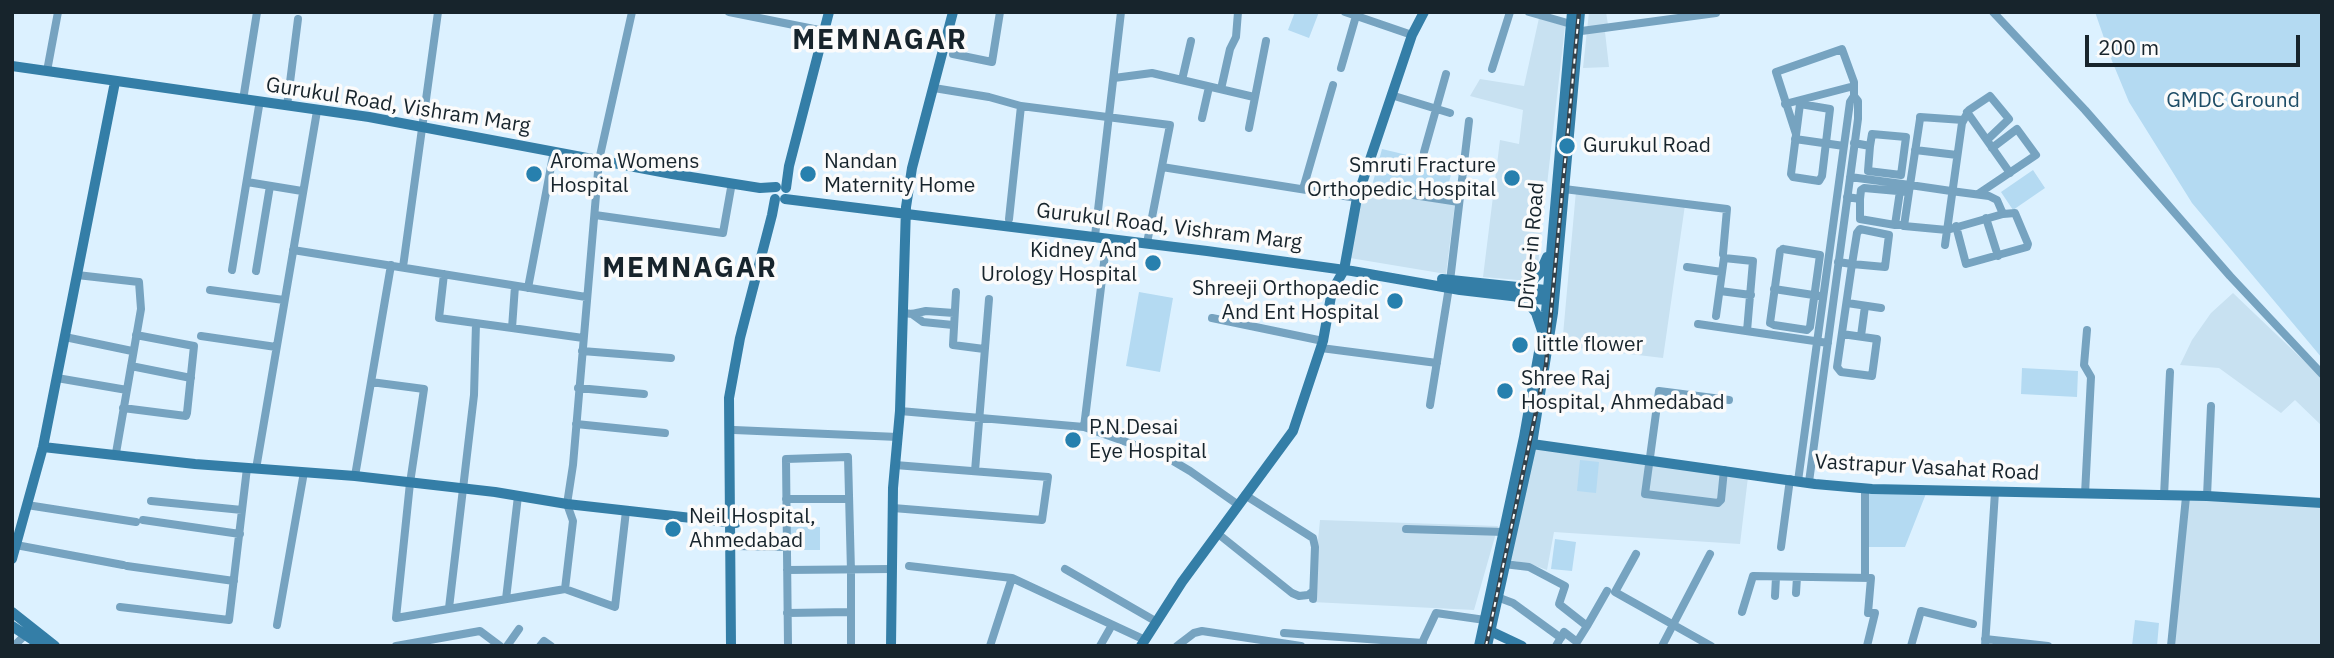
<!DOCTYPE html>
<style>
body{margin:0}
#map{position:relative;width:2334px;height:658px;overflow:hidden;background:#dcf1ff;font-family:"IBM Plex Sans",sans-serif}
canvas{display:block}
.frame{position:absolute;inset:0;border:14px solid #17242c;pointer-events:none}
.scale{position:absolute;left:2085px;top:35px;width:215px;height:32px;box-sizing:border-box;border:4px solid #17242c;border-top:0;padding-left:9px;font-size:21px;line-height:24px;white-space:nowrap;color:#17242c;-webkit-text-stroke:5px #fbfbfb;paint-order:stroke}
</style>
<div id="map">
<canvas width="2334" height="658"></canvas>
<div class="frame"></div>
<div class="scale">200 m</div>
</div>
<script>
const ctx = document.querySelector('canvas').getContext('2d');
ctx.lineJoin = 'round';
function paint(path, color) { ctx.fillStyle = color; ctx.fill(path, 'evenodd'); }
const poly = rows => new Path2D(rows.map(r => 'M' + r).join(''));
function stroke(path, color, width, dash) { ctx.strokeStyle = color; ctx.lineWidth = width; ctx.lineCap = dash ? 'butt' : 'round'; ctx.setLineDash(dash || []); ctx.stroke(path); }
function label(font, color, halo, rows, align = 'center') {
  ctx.font = font + ' "IBM Plex Sans",sans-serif'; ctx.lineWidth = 7; ctx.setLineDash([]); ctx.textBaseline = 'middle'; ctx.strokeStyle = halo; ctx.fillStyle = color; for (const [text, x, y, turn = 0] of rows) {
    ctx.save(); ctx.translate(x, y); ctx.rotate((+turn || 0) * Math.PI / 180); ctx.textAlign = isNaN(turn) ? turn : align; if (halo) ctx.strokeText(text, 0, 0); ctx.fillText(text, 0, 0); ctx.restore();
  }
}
const built = poly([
 [1589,12,1606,12,1609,31,1605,32,1609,67,1583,68],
 [1539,18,1565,26,1537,273,1529,281,1483,277,1500,140,1519,144,1523,110,1470,96,1480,79,1524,86],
 [1363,189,1455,203,1446,274,1350,258],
 [1576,191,1685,205,1663,358,1562,346],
 [2233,293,2322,378,2322,426,2295,400,2281,413,2219,368,2180,365,2192,340,2211,313],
 [1534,447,1748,477,1740,544,1554,532,1547,570,1530,564,1509,560],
 [2188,499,2322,502,2322,646,2173,646],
 [1320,520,1498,526,1474,610,1312,602]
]);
const green = poly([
 [1295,12,1319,12,1309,38,1288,30],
 [2095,12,2322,12,2322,358,2192,203,2129,102,2112,61],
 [1382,149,1453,166,1446,195,1375,185,1373,182],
 [2033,170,2045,188,2013,210,2001,192],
 [1139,292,1173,298,1160,372,1126,366],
 [2022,368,2078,371,2077,397,2021,394],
 [1580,460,1599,462,1596,493,1577,491],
 [1927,491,1905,547,1868,547,1863,494],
 [790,527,820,527,820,550,789,550],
 [1555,539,1576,542,1572,571,1551,569],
 [2135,620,2159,623,2157,646,2132,646]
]);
const street = poly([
 [729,12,824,31],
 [1345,12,1412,35],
 [1529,12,1571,24],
 [1993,12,2085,110,2230,276,2322,374],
 [1574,32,1716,13],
 [953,54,992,62,1000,12],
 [1341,68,1356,16],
 [1492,69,1510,12],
 [47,71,58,12],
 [1114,78,1152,73,1254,97],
 [1182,80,1191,41],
 [934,88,989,97,1021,106],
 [1221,89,1230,49,1236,37,1238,12],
 [1391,95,1450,113],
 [243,100,257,12],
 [1785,104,1854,86],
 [1800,104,1830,109,1822,176,1819,181,1793,177,1791,174,1800,104],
 [287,106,298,19],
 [1967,112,2010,173],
 [1202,118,1209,87],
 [1249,128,1266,41],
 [1796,134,1776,72,1842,49,1854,82,1854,96,1858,101,1858,119,1809,482],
 [1795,139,1844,146],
 [1854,143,1870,146,1872,134,1906,137,1901,175,1868,171,1870,146],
 [1915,150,1957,155],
 [1424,152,1446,74],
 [1162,167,1357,198],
 [1850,177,1910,185,1951,191,1989,196,1997,200,2003,214,1947,230,1904,226,1909,192,1910,185,1920,119,1920,117,1963,120],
 [247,182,302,191],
 [1361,187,1459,202],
 [1303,189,1333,85],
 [1564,189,1727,209,1723,254],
 [1900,191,1895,225,1900,225],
 [1978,194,2036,155,2017,129,1992,148],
 [1847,197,1860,199,1861,190,1864,188,1909,192],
 [1860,199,1860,219,1895,225],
 [595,215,723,233,731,188],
 [1986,218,1998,256],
 [1009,219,1021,106,1170,125,1147,243],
 [1956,226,1966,264,2027,247,2028,244,2015,213,2003,214],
 [1095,236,1121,12],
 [1945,245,1962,123,1969,110,1990,96,2009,119,1987,140],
 [1783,249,1820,255,1810,327,1807,330,1774,325,1770,323,1780,251,1783,249],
 [293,250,586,297],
 [1838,262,1852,264,1857,233,1860,229,1889,235,1885,267,1852,264,1837,367,1841,372,1872,376,1877,339,1842,334],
 [403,267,438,12],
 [1687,267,1722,272],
 [232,270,259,106],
 [256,271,270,186],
 [444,274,439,318,512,328],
 [77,275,139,282,141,309,116,453],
 [515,286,512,328,583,338],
 [528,288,553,156],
 [1774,289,1820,296],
 [210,290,284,300],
 [1720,291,1751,295],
 [956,292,953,345,984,349],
 [1847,303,1881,308],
 [904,313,912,314,926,311,954,313],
 [912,314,923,322,953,325],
 [1716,316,1724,258,1753,261,1747,331],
 [1212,318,1323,341],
 [1698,324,1828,343],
 [201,336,276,347],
 [1861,336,1865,306],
 [65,337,132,351],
 [1321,348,1437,363],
 [582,351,671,358],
 [131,366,191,378],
 [57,378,127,390],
 [371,382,424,389,410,483,396,618,565,589,615,607,626,511],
 [578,388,644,394],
 [1430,405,1450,281,1469,121],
 [123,408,186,416,187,413,194,346,136,335],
 [900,411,1084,427,1107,238],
 [576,424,665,433],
 [1084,427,1163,455,1190,471,1237,504],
 [734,430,898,437],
 [256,469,317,111],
 [1724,470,1721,500,1718,503,1645,494,1659,391,1729,400],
 [975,471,989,299],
 [355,476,391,265],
 [1798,481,1850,102,1854,96],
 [1865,489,1865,578],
 [2085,494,2091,377,2084,365,2087,330],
 [1245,495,1313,538,1315,547,1313,599],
 [2164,496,2170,372],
 [2207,496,2211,406],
 [786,499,849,499],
 [151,501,242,510],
 [27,505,136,522],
 [893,508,1042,520,1048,477,895,465],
 [143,520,240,534],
 [1406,529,1504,532],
 [1217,533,1292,593,1299,596,1308,595,1313,591],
 [16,545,123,565],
 [735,546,787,547],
 [1781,547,1790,479],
 [1636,554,1615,592,1711,646],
 [1504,564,1529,567,1565,586,1559,604,1587,626,1577,642,1564,632,1556,646],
 [127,566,234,581],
 [909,566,1012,578,1145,640],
 [1065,569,1157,622],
 [787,570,891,569],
 [565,589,573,521,567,504,573,465,599,160,632,12],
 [1796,593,1797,577],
 [1775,596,1776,577],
 [1497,597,1513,603,1561,638],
 [506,599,518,496],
 [120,607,229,620,247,468],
 [449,608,474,395,476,323],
 [1742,612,1753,576,1871,578,1868,613,1875,613,1867,646],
 [787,613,851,612],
 [277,625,304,472],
 [1587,626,1607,591],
 [1284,633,1423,643],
 [1985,639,2048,646],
 [1421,645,1436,613,1485,620],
 [14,646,26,634],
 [396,646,480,631,500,646],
 [507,646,519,629],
 [540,646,544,641,551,646],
 [788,646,786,459,848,457,851,571,851,646],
 [990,646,1012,578],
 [1100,646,1112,625],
 [1177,646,1194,633,1202,631,1301,646],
 [1662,646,1710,554],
 [1911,646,1921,611,1973,624],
 [1985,646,1995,492],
 [2171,646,2186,497]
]);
const secondary = poly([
 [12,66,369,117,672,174,760,188,776,187],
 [786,188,789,166,829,12],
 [785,199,1207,251,1352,271,1460,290,1554,301],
 [1442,279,1555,291],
 [1518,287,1530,283,1540,273,1547,257],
 [1518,298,1529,304,1536,313,1542,331],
 [1532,444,1815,484,1872,489,2207,496,2322,503],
 [43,447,195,464,355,476,495,492,567,504,736,523],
 [12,559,43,447,115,82],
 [12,612,55,646],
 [12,626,42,646],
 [1486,629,1522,646],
 [731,646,729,398,740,338,772,215,775,199],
 [891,646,893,488,900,411,906,207,912,168,953,12],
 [1141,646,1182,582,1293,431,1323,341,1332,291,1344,270,1357,198,1412,35,1424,12],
 [1479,646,1524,437,1546,312,1572,12],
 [1487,646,1532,444,1553,313,1580,12]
]);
const rail = poly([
 [1486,646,1546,365,1579,12]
]);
const markers = [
 [1567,146,9,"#2780ae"],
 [534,174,9,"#2780ae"],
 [808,174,9,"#2780ae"],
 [1512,178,9,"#2780ae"],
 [1153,263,9,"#2780ae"],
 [1395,301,9,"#2780ae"],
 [1520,345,9,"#2780ae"],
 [1505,391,9,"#2780ae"],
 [1073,440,9,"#2780ae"],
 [673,529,9,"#2780ae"]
];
const parkNames = [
 ["GMDC Ground",2233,101]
];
const streetNames = [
 ["Gurukul Road, Vishram Marg",398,106,9],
 ["Gurukul Road, Vishram Marg",1169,227,7],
 ["Drive-in Road",1532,246,-85],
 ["Vastrapur Vasahat Road",1927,468,3]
];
const poiNames = [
 ["Gurukul Road",1583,146],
 ["Aroma Womens",550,162],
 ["Hospital",550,186],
 ["Nandan",824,162],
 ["Maternity Home",824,186],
 ["Smruti Fracture",1496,166,"right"],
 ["Orthopedic Hospital",1496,190,"right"],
 ["Kidney And",1137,251,"right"],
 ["Urology Hospital",1137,275,"right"],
 ["Shreeji Orthopaedic",1379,289,"right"],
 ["And Ent Hospital",1379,313,"right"],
 ["little flower",1536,345],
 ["Shree Raj",1521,379],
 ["Hospital, Ahmedabad",1521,403],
 ["P.N.Desai",1089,428],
 ["Eye Hospital",1089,452],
 ["Neil Hospital,",689,517],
 ["Ahmedabad",689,541]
];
const districtNames = [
 ["MEMNAGAR",880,41],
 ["MEMNAGAR",690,269]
];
paint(built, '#c8e1f1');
paint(green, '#b4daf2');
stroke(street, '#76a3c0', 8);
stroke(secondary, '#347ea7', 10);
stroke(rail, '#33414a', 4.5);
stroke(rail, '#fbfbfb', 2, [5]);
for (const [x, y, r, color] of markers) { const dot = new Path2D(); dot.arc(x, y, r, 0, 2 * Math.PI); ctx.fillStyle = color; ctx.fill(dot); stroke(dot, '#fbfbfb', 2.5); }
label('21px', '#1e4d67', '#fbfbfb', parkNames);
label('21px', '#17242c', '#fbfbfb', streetNames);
label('21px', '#17242c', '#fbfbfb', poiNames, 'left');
ctx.letterSpacing = '2px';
label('bold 28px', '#17242c', '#fbfbfb', districtNames);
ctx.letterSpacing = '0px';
</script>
